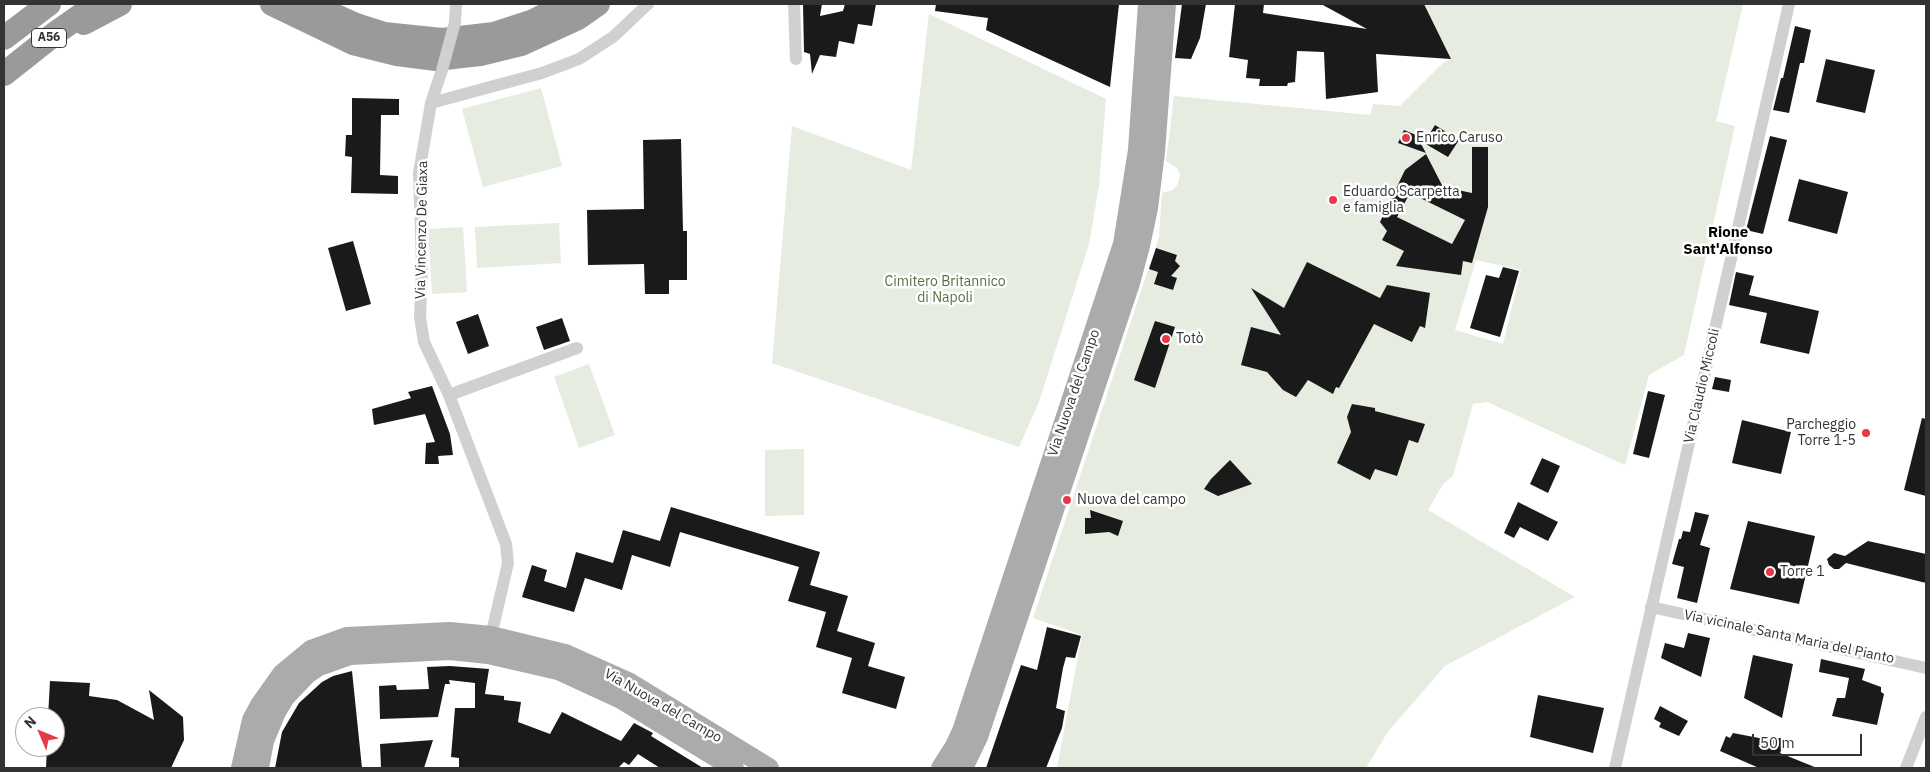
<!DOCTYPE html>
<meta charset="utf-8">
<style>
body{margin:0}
#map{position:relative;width:1930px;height:772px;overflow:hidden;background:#fff;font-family:"IBM Plex Sans",sans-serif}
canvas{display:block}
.frame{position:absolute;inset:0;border:5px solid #333;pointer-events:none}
.north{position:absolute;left:15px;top:707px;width:50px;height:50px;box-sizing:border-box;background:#fff;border:1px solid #adadad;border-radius:50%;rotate:315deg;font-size:14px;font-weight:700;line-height:20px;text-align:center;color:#333}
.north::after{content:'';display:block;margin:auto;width:18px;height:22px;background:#e63946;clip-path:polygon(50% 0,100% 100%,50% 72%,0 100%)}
.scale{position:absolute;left:1752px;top:734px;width:110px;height:22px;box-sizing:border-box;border:2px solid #333;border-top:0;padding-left:6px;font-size:15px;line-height:18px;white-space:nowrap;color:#333;-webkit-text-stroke:4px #fff;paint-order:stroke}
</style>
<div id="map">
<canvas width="1930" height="772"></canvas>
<div class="frame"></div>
<div class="north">N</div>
<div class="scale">50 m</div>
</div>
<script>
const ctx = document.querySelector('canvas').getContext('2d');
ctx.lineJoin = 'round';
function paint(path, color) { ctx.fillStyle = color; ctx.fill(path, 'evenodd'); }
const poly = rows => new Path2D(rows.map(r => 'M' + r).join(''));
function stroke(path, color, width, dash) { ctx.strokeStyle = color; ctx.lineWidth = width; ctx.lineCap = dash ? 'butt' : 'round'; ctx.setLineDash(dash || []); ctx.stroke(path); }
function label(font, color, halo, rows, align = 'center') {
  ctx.font = font + ' "IBM Plex Sans",sans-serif'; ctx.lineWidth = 5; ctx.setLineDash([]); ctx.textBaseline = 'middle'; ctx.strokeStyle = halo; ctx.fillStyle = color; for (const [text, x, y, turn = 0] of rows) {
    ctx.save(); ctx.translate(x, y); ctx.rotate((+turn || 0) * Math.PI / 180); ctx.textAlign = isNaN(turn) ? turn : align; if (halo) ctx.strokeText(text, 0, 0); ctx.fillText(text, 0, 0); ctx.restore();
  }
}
const green = poly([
 [1424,4,1743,4,1716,121,1735,126,1684,355,1649,375,1625,465,1487,402,1473,404,1453,476,1443,484,1428,510,1575,597,1445,666,1387,733,1366,768,1057,768,1082,635,1033,618,1159,237,1162,193,1173,190,1178,184,1180,175,1177,168,1166,161,1174,96,1370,115,1373,104,1400,106,1443,63,1451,59],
 [1476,260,1521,270,1503,344,1455,330],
 [929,14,1106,99,1099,186,1089,244,1039,402,1019,447,772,363,792,126,911,170],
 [541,88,562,166,483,187,462,109],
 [559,223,561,263,477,268,475,227],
 [463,227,467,292,432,294,428,229],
 [589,364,615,435,579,448,554,377],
 [804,449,804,515,765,516,765,450]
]);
const building = poly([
 [803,4,822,4,820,16,843,11,845,4,876,4,872,26,858,24,854,44,839,41,836,57,820,55,812,74,810,54,804,52],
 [936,4,1119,4,1110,87,986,30,988,18,935,11],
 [1182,4,1206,4,1200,38,1191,59,1175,58],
 [1235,4,1264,4,1263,13,1367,29,1321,4,1424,4,1451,59,1376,54,1378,92,1326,99,1324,52,1297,51,1295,82,1288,83,1287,86,1259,86,1260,79,1246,78,1248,60,1229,57],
 [1795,26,1811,30,1804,63,1800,63,1789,113,1773,110,1781,78,1783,78],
 [1826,59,1875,70,1865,113,1816,102],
 [352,98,399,99,399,115,381,115,380,175,398,176,398,194,351,193,352,157,345,156,346,135,352,135],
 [1435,125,1459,140,1448,157,1424,143],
 [1404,130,1416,135,1426,153,1398,143],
 [1770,136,1787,140,1763,234,1746,230],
 [681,139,683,231,687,231,687,280,669,280,669,294,645,294,644,264,588,265,587,210,644,209,643,140],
 [1472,147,1488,147,1488,207,1472,263,1463,261,1461,275,1396,266,1404,251,1382,240,1387,231,1380,222,1405,170,1426,154,1443,187,1472,193],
 [1410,193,1465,220,1452,244,1397,217],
 [1799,179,1848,192,1837,234,1788,221],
 [353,241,371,304,346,311,328,248],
 [1156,248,1177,255,1175,261,1180,266,1171,276,1177,278,1173,290,1154,284,1158,272,1149,269],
 [1307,262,1380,298,1387,285,1430,293,1425,328,1420,326,1412,342,1374,324,1339,388,1336,387,1333,394,1308,380,1296,397,1283,390,1267,372,1241,365,1251,327,1281,335,1251,288,1284,308],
 [1503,267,1519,271,1500,337,1470,328,1486,275,1499,278],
 [1736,272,1754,276,1749,295,1819,311,1809,354,1760,343,1767,313,1729,305],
 [478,314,489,346,468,354,456,322],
 [562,318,570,341,544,350,536,327],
 [1155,321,1175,327,1155,388,1134,380],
 [1715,377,1731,380,1729,392,1712,389],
 [432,386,450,434,453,455,438,456,439,464,425,464,426,443,435,442,425,414,374,425,372,409,411,398,408,392],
 [1648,391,1665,395,1649,458,1633,454],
 [1352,404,1375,408,1375,411,1425,424,1418,443,1409,440,1397,476,1375,469,1370,480,1337,463,1351,432,1347,417],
 [1922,418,1926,419,1926,496,1904,490],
 [1742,420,1791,432,1781,474,1732,463],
 [1542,458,1560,466,1548,493,1530,484],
 [1230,460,1252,484,1218,496,1204,489,1211,479],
 [1518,502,1558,522,1548,541,1520,527,1514,538,1504,533],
 [671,507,820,552,810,585,848,596,837,631,875,643,868,666,905,677,896,709,842,693,852,658,816,647,826,612,788,601,799,567,680,532,670,567,632,555,622,590,585,578,574,612,522,597,532,565,547,570,544,581,566,588,576,552,613,563,623,530,660,541],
 [1090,510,1123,521,1118,536,1109,532,1085,534,1085,518,1091,518],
 [1695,512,1709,515,1700,545,1710,548,1697,603,1677,598,1684,567,1672,564,1679,539,1681,539,1683,531,1690,532],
 [1748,521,1815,536,1799,604,1730,589],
 [1868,541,1926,554,1926,583,1846,563,1839,569,1834,569,1829,565,1827,559,1834,553,1845,556],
 [1047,627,1081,636,1075,658,1066,657,1063,668,1056,708,1065,711,1062,728,1046,768,986,768,1021,665,1037,670],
 [1688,633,1710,638,1701,677,1661,658,1665,643,1684,648],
 [1753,655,1793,664,1782,718,1744,698],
 [1821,659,1865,669,1862,680,1881,687,1881,692,1884,694,1877,725,1832,716,1837,698,1845,698,1849,678,1819,672],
 [450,666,489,669,485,694,504,696,504,700,521,702,518,722,550,734,562,712,621,741,634,723,653,733,651,736,703,768,660,768,638,754,629,765,624,762,618,768,459,768,459,758,451,757,455,708,475,708,475,683,449,680,450,684,445,684,438,717,380,719,379,686,396,685,397,690,429,689,427,667],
 [352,671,362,768,275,768,282,732,299,703,322,682,333,676],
 [50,681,90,683,89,696,117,700,154,720,149,690,183,717,184,740,171,768,46,768,47,747,55,747,55,717,48,717],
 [1538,695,1604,708,1593,753,1530,737],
 [1660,706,1688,721,1679,736,1659,727,1661,723,1654,719],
 [1733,733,1759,738,1786,738,1780,753,1817,768,1759,768,1720,751,1726,736,1730,738],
 [433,740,424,768,381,768,380,744]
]);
const minor = poly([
 [794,4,796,59],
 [455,22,456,4],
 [442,70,431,103,419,173,422,266,420,317,424,342,449,395,506,544,508,563,491,636],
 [431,103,542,73,579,59,613,37,648,4],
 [449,395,577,348],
 [1651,607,1926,668],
 [1615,768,1789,4],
 [1906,768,1926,717]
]);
const primary = poly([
 [241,768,252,720,260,705,282,674,311,650,347,637,450,632,491,636,565,654,630,683,769,768],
 [259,768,264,741,276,712,285,697,307,674,319,666,350,655,450,650,488,654,558,670,621,699,734,768],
 [941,768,955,746,962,731,1123,244,1138,150,1148,4],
 [963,768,978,737,1130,283,1140,246,1148,208,1155,152,1166,4]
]);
const motorway = poly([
 [272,4,353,43,397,54,436,59,480,54,521,44,578,18,598,4],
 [309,4,356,25,384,34,442,40,494,34,531,22,568,4],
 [84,23,120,4],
 [4,38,49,4],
 [4,74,57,32,97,4]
]);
const minorBridge = poly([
 [442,70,455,22]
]);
const markers = [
 [1406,138,5,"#e63946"],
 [1333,200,5,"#e63946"],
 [1166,339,5,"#e63946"],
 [1866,433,5,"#e63946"],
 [1067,500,5,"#e63946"],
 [1770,572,5,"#e63946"]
];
const shields = [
 [49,38,35]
];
const shieldNames = [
 ["A56",49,38]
];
const poiNames = [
 ["Enrico Caruso",1416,138],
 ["Eduardo Scarpetta",1343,192],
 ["e famiglia",1343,208],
 ["Totò",1176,339],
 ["Parcheggio",1856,425,"right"],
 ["Torre 1-5",1856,441,"right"],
 ["Nuova del campo",1077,500],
 ["Torre 1",1780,572]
];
const streetNames = [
 ["Via Vincenzo De Giaxa",422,230,-89],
 ["Via Claudio Miccoli",1702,386,-77],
 ["Via Nuova del Campo",1074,393,-71],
 ["Via vicinale Santa Maria del Pianto",1789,637,12],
 ["Via Nuova del Campo",663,706,30]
];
const parkNames = [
 ["Cimitero Britannico",945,282],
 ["di Napoli",945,298]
];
const neighbourhoodNames = [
 ["Rione",1728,233],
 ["Sant'Alfonso",1728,250]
];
paint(green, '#e6ecdf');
paint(building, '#1a1a1a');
stroke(minor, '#d0d0d0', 12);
stroke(primary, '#ababab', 20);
stroke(motorway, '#9a9a9a', 24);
stroke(minorBridge, '#d0d0d0', 12);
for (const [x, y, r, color] of markers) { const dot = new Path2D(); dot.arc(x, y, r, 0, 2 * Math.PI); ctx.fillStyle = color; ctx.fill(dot); stroke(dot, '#fff', 2); }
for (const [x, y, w] of shields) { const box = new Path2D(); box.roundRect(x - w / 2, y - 9.5, w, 19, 4); ctx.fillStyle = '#fff'; ctx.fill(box); stroke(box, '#333', 1); }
label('bold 12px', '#333', null, shieldNames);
label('14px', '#333', '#fff', poiNames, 'left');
label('14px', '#333', '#fff', streetNames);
label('14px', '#56703f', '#fff', parkNames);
label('bold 15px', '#000', '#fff', neighbourhoodNames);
</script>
